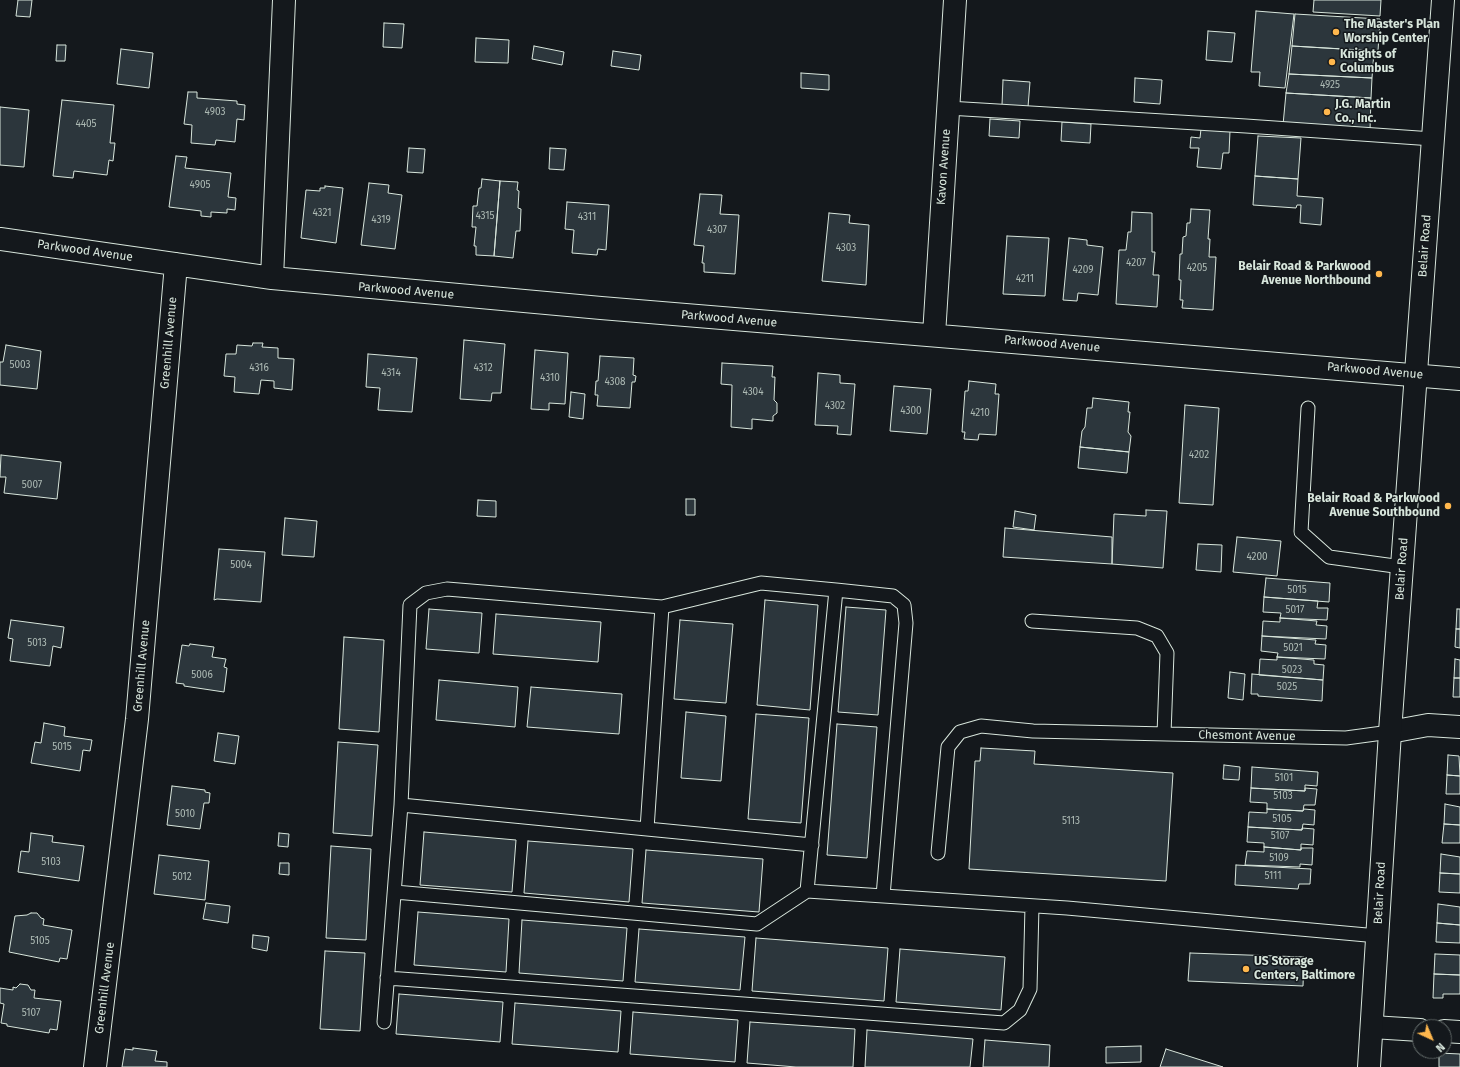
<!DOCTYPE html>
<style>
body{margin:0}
#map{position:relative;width:1460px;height:1067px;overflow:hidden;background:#14181c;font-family:"Fira Sans",sans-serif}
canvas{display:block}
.north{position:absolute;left:1412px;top:1019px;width:40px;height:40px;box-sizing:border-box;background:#14181c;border:1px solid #626a69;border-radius:50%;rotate:136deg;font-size:11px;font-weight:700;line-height:16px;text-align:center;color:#d8e6dc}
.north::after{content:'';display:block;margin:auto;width:14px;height:18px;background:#ffb74d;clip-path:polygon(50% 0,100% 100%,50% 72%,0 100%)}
</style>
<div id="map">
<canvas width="1460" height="1067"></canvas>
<div class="north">N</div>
</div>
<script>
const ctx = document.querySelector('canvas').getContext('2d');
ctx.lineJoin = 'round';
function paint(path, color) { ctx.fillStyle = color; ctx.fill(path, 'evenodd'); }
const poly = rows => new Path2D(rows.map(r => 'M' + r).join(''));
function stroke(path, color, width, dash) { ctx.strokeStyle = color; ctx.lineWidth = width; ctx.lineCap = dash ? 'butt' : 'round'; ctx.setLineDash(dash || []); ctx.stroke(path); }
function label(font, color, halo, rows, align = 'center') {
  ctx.font = font + ' "Fira Sans",sans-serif'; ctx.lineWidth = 3; ctx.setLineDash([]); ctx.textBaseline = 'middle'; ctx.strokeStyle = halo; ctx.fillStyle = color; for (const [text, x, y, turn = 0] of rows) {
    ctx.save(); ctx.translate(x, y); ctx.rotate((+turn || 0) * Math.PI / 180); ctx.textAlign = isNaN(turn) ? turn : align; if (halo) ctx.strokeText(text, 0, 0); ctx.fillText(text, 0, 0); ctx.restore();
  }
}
const building = poly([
 [18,0,32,0,30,17,16,16,18,0],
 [1314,0,1381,0,1380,16,1313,12,1314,0],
 [1256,11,1294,14,1285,88,1259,86,1260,72,1251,72,1256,11],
 [1295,14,1380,19,1378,51,1292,46,1295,14],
 [384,23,404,24,402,48,383,47,384,23],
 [1208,31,1235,33,1232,62,1206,60,1208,31],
 [476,38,509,40,508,63,475,62,476,38],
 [57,45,66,45,65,61,56,61,57,45],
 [534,46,564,52,562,65,532,59,534,46],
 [1292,46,1374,51,1372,78,1289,74,1292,46],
 [121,49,153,53,149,88,117,84,121,49],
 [613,51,641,55,639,70,611,66,613,51],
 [801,73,829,75,829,90,801,88,801,73],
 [1289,74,1372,78,1371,98,1286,93,1289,74],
 [1135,78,1162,80,1160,104,1134,102,1135,78],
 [1003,80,1030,82,1028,107,1002,105,1003,80],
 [188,92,197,92,197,98,237,101,237,104,245,105,244,120,237,119,235,142,216,140,215,145,191,143,192,125,184,124,188,92],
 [1286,93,1371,98,1370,130,1283,125,1286,93],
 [62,100,114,105,110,143,115,143,113,161,109,160,107,175,74,171,73,178,53,176,62,100],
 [0,107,29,110,24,167,0,165,0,107],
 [990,119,1020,121,1019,138,989,136,990,119],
 [1062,122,1091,124,1090,143,1061,141,1062,122],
 [1201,129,1230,131,1229,153,1223,153,1221,169,1197,167,1199,148,1190,148,1191,137,1200,138,1201,129],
 [1258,136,1301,138,1298,179,1255,176,1258,136],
 [409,148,425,149,423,173,407,172,409,148],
 [550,148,566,149,564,170,549,169,550,148],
 [176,156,187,157,185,168,231,173,228,197,236,198,235,210,227,209,227,213,211,212,211,217,201,216,201,211,169,207,176,156],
 [1255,176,1298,179,1297,196,1323,198,1321,225,1300,223,1301,205,1297,205,1296,208,1253,205,1255,176],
 [482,179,500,181,494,256,476,255,476,246,474,246,476,227,472,227,473,206,477,206,479,188,481,188,482,179],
 [500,181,518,182,517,190,519,191,518,208,521,209,520,231,516,231,513,258,494,256,500,181],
 [369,183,389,185,388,193,402,195,395,249,361,245,369,183],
 [325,186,343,188,336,243,301,238,306,190,320,191,320,188,325,188,325,186],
 [700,194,722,195,720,214,739,215,735,274,704,272,704,263,702,263,704,246,694,245,700,194],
 [567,202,609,205,606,250,598,249,597,255,572,253,574,230,565,229,567,202],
 [1191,209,1210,210,1208,239,1210,239,1209,257,1216,257,1213,310,1182,308,1183,300,1180,300,1181,280,1179,280,1180,254,1182,254,1183,237,1186,236,1187,223,1190,223,1191,209],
 [1132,212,1152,213,1152,252,1155,252,1153,275,1159,275,1157,307,1116,304,1119,250,1126,250,1128,232,1131,232,1132,212],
 [829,213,850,215,849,223,869,225,866,285,822,281,829,213],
 [1007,236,1049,238,1045,296,1003,294,1007,236],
 [1069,238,1087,240,1087,245,1103,247,1098,295,1078,293,1077,301,1063,300,1069,238],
 [464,340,505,344,501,393,492,393,491,401,460,399,464,340],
 [253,343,263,343,262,347,278,348,278,358,294,359,292,390,274,388,274,381,261,380,259,394,234,392,235,377,224,376,226,354,236,354,237,345,252,346,253,343],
 [6,345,41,351,37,389,0,385,0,362,3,362,6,345],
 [535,350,568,353,565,404,549,403,549,410,531,409,535,350],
 [368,354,417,358,412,412,378,410,380,388,366,387,368,354],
 [600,356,634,358,633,375,636,376,635,382,632,382,630,408,597,406,598,395,595,395,596,381,598,381,600,356],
 [722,363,773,366,772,377,775,377,774,400,777,403,777,413,773,416,773,421,752,419,752,429,731,427,732,385,721,384,722,363],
 [818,373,840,375,840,383,855,384,851,435,837,434,838,426,815,425,818,373],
 [969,381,996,384,995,394,999,394,996,435,979,434,978,440,964,439,965,432,962,432,965,391,968,391,969,381],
 [894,386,931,389,927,434,890,431,894,386],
 [571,392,585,394,583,419,569,417,571,392],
 [1093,398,1129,402,1128,412,1130,412,1128,432,1131,436,1129,452,1080,447,1082,431,1085,427,1087,408,1092,408,1093,398],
 [1185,405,1219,408,1213,505,1179,503,1185,405],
 [1080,447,1129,452,1127,473,1078,468,1080,447],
 [1,455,61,462,57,499,4,493,6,477,0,477,1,455],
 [686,499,695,499,695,515,686,515,686,499],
 [478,500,496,501,496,517,477,516,478,500],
 [1146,510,1167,511,1163,568,1112,564,1114,514,1146,516,1146,510],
 [1015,511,1036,515,1034,530,1013,527,1015,511],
 [285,518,317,521,314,557,282,555,285,518],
 [1005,528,1112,537,1112,564,1003,557,1005,528],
 [1237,537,1281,541,1277,576,1233,572,1237,537],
 [1198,544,1222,545,1221,572,1196,570,1198,544],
 [219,549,265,552,261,602,217,599,214,600,219,549],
 [1266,578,1330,583,1329,602,1264,597,1266,578],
 [1264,597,1318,601,1317,608,1328,608,1327,620,1280,618,1281,613,1263,612,1264,597],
 [765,600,818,605,810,710,757,705,765,600],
 [846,607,886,610,878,715,838,712,846,607],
 [429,609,482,613,479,653,426,649,429,609],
 [1457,609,1460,609,1460,629,1456,629,1457,609],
 [496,614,601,622,598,662,493,654,496,614],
 [1280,618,1317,621,1316,625,1327,626,1326,639,1262,636,1263,621,1280,622,1280,618],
 [11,620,64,627,61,648,53,646,50,666,10,661,13,639,8,638,11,620],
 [680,620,733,624,726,703,674,699,680,620],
 [1456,629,1460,629,1460,648,1455,647,1456,629],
 [1262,636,1316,640,1315,644,1326,645,1325,659,1277,657,1278,653,1261,651,1262,636],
 [344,637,384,640,379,732,339,729,344,637],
 [190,644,214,647,212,657,226,659,224,667,227,668,224,692,184,686,184,684,176,683,182,645,189,646,190,644],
 [1277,657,1314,660,1314,664,1324,665,1323,680,1259,675,1260,659,1277,660,1277,657],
 [1455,659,1460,660,1460,678,1454,678,1455,659],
 [1230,672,1245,674,1243,700,1228,698,1230,672],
 [1252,674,1323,680,1322,701,1258,696,1258,694,1251,694,1252,674],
 [1454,678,1460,678,1460,697,1453,697,1454,678],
 [439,680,518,687,515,727,436,720,439,680],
 [531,687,622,694,619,734,527,727,531,687],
 [686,712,726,716,721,781,681,778,686,712],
 [756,714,809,718,801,823,748,819,756,714],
 [44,723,65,727,64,736,92,740,90,751,83,750,80,771,31,763,35,742,41,743,44,723],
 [837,724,877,727,867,858,827,855,837,724],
 [218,733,239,736,235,764,214,761,218,733],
 [338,742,378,745,372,836,333,833,338,742],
 [981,748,1035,751,1034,764,1173,773,1166,881,969,869,975,761,980,761,981,748],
 [1448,755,1459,756,1460,776,1447,775,1448,755],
 [1224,765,1240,767,1239,780,1223,779,1224,765],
 [1252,767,1318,772,1317,786,1305,785,1305,791,1251,788,1252,767],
 [1447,775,1460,776,1460,794,1446,794,1447,775],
 [172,786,205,790,205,792,210,793,209,803,204,803,200,829,167,825,172,786],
 [1251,788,1305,791,1305,788,1317,789,1315,805,1304,805,1303,811,1267,809,1267,803,1250,802,1251,788],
 [1445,804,1460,807,1460,825,1444,824,1445,804],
 [1267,809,1303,811,1304,809,1315,810,1314,825,1303,824,1302,830,1248,827,1249,812,1267,813,1267,809],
 [1444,824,1460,825,1460,843,1442,843,1444,824],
 [1248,827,1302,830,1302,828,1314,829,1313,845,1301,844,1301,850,1264,847,1264,843,1247,842,1248,827],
 [424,832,516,840,512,892,420,885,424,832],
 [31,833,53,836,52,842,84,846,79,881,18,872,21,851,29,852,31,833],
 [279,833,289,834,288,847,278,846,279,833],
 [528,841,633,849,629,902,524,893,528,841],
 [331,846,371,849,366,940,326,938,331,846],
 [1264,847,1301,850,1301,848,1313,848,1312,865,1300,864,1300,867,1245,865,1247,851,1264,852,1264,847],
 [646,850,763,859,759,912,642,903,646,850],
 [1441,854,1460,857,1460,874,1440,873,1441,854],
 [159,855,209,861,205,900,154,894,159,855],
 [280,863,289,863,289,875,279,874,280,863],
 [1236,865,1311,869,1310,884,1299,884,1298,889,1235,885,1236,865],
 [1440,873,1460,874,1460,893,1439,892,1440,873],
 [206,903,230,906,228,923,203,919,206,903],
 [1438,904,1460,907,1460,925,1437,923,1438,904],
 [418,912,509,919,506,972,414,965,418,912],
 [31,913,37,913,41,918,44,919,43,925,72,930,67,959,60,958,59,962,9,952,15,916,27,915,31,913],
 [522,920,627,928,623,981,519,973,522,920],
 [1437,923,1460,925,1460,943,1436,942,1437,923],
 [639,929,745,937,740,990,635,982,639,929],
 [253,935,269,937,267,951,252,948,253,935],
 [756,938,888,948,884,1001,752,991,756,938],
 [900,949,1005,957,1001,1010,896,1002,900,949],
 [325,951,365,953,360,1031,320,1029,325,951],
 [1190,953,1304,957,1303,986,1188,981,1190,953],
 [1435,954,1460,955,1460,975,1434,974,1435,954],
 [1434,974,1460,975,1460,994,1443,994,1443,998,1433,998,1434,974],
 [20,984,28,985,31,990,35,990,34,998,61,1001,57,1030,50,1029,49,1033,7,1026,7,1024,1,1023,4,1004,0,1003,0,988,13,990,13,987,16,988,20,984],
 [399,994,503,1002,500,1042,396,1034,399,994],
 [515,1003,621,1011,618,1052,512,1044,515,1003],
 [633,1012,738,1020,735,1062,630,1054,633,1012],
 [750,1022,855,1029,853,1067,796,1067,747,1063,750,1022],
 [867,1030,973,1039,970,1067,865,1067,867,1030],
 [985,1040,1050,1045,1049,1067,983,1067,985,1040],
 [1141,1046,1141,1062,1106,1063,1106,1047,1141,1046],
 [133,1048,157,1051,155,1061,167,1062,167,1067,122,1067,125,1049,133,1050,133,1048],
 [1166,1049,1223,1067,1160,1067,1166,1049],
 [1439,1053,1460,1054,1460,1067,1439,1067,1439,1053]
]);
const lane = poly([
 [948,108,1246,126,1433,139],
 [1308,408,1301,532,1329,557,1402,567],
 [662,607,761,583,836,590],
 [1032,621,1137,628,1157,636,1167,653,1164,734],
 [647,829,662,607,447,589,426,593,410,605,401,805,647,829,812,845],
 [938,853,948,747,960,732,981,726,1033,731,1346,738,1390,732],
 [395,892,757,924,807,891],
 [883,896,906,623,904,605,893,596,836,590,807,891,1067,908,1378,936],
 [387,978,1004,1023,1020,1010,1030,989,1032,906],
 [384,1022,401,805]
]);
const street = poly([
 [0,239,272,278,601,308,1460,379],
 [272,278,284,0],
 [934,335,955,0],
 [1390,732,1428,725,1460,727],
 [1372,1027,1420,1030],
 [1444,1031,1460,1032],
 [95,1067,137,719,176,264]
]);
const primary = poly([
 [1369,1067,1390,732,1443,0]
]);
const markers = [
 [1336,32,4,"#ffb74d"],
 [1332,62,4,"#ffb74d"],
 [1327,112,4,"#ffb74d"],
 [1379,274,4,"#ffb74d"],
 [1448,506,4,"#ffb74d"],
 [1246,969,4,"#ffb74d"]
];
const numberNames = [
 ["4925",1330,85],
 ["4903",215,112],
 ["4405",86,124],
 ["4905",200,185],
 ["4321",322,213],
 ["4315",485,216],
 ["4311",587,217],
 ["4319",381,220],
 ["4307",717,230],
 ["4303",846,248],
 ["4207",1136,263],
 ["4205",1197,268],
 ["4209",1083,270],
 ["4211",1025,279],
 ["5003",20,365],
 ["4316",259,368],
 ["4312",483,368],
 ["4314",391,373],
 ["4310",550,378],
 ["4308",615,382],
 ["4304",753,392],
 ["4302",835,406],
 ["4300",911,411],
 ["4210",980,413],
 ["4202",1199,455],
 ["5007",32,485],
 ["4200",1257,557],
 ["5004",241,565],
 ["5015",1297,590],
 ["5017",1295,610],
 ["5013",37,643],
 ["5021",1293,648],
 ["5023",1292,670],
 ["5006",202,675],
 ["5025",1287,687],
 ["5015",62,747],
 ["5101",1284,778],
 ["5103",1283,796],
 ["5010",185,814],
 ["5105",1282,819],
 ["5113",1071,821],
 ["5107",1280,836],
 ["5109",1279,858],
 ["5103",51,862],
 ["5111",1273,876],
 ["5012",182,877],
 ["5105",40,941],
 ["5107",31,1013]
];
const poiNames = [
 ["The Master's Plan",1344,25],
 ["Worship Center",1344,39],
 ["Knights of",1340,55],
 ["Columbus",1340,69],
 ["J.G. Martin",1335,105],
 ["Co., Inc.",1335,119],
 ["Belair Road & Parkwood",1371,267,"right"],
 ["Avenue Northbound",1371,281,"right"],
 ["Belair Road & Parkwood",1440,499,"right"],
 ["Avenue Southbound",1440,513,"right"],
 ["US Storage",1254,962],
 ["Centers, Baltimore",1254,976]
];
const streetNames = [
 ["Kavon Avenue",944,167,-86],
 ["Belair Road",1425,246,-86],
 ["Parkwood Avenue",85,251,8],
 ["Parkwood Avenue",406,291,5],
 ["Parkwood Avenue",729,319,5],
 ["Greenhill Avenue",169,343,-85],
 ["Parkwood Avenue",1052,344,5],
 ["Parkwood Avenue",1375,371,5],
 ["Belair Road",1402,569,-86],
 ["Greenhill Avenue",142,666,-85],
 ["Chesmont Avenue",1247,736,1],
 ["Belair Road",1380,893,-87],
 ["Greenhill Avenue",105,988,-83]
];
paint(building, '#2c363c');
stroke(building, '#d8e6dc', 1);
stroke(lane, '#d8e6dc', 15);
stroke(street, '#d8e6dc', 24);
stroke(primary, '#d8e6dc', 24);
stroke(lane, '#14181c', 13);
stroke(street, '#14181c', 22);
stroke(primary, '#14181c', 22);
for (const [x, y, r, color] of markers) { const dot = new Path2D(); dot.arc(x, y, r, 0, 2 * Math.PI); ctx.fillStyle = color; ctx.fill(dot); stroke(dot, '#14181c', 1.5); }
label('10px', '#adbab4', null, numberNames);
label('bold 12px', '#d8e6dc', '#14181c', poiNames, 'left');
label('12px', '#d8e6dc', '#14181c', streetNames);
</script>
